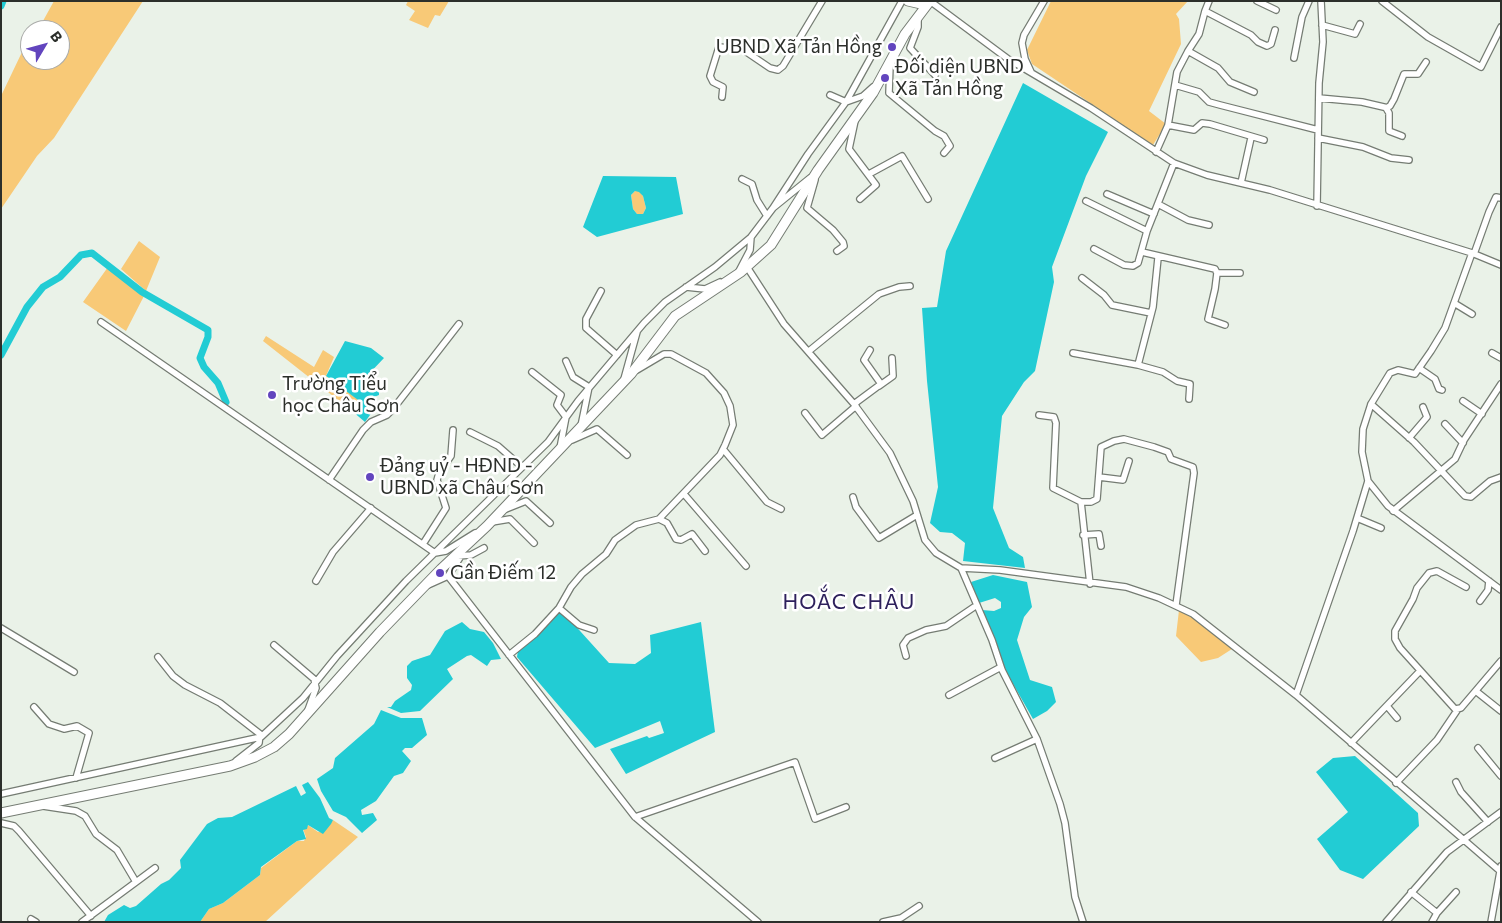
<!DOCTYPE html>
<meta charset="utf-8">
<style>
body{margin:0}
#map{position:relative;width:1502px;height:923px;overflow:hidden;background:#eaf2e8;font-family:Commissioner,sans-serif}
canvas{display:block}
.frame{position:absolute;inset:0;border:2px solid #2c2f2b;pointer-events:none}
.north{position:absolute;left:20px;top:20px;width:50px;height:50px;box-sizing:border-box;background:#fff;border:1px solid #abacaa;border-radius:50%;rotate:53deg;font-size:14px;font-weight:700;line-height:20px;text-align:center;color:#2c2f2b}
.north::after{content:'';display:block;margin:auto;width:18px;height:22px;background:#6245be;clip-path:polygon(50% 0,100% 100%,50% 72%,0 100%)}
</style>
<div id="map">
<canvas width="1502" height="923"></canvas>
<div class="frame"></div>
<div class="north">B</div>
</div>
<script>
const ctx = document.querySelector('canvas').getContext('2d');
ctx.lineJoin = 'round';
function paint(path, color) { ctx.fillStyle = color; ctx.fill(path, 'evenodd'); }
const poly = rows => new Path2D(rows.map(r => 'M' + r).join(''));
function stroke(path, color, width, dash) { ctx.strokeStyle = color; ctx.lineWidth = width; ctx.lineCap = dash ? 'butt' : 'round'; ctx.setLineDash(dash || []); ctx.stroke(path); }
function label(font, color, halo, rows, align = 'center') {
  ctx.font = font + ' Commissioner,sans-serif'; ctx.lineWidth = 5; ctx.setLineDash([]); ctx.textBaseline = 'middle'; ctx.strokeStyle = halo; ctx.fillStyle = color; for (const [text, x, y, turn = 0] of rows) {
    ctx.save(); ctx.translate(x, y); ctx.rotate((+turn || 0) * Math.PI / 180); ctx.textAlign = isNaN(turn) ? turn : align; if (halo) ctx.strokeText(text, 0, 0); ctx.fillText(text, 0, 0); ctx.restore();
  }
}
const green = poly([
 [54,1,143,1,54,138,37,156,1,209,1,96,23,50,30,43,30,60,60,60,60,30,38,30],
 [408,1,449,1,440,16,435,15,428,28,409,20,415,11,406,5],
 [1051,1,1188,1,1176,14,1179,19,1181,44,1149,111,1166,124,1153,145,1032,64,1027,50],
 [635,191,639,191,643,196,646,208,643,214,637,214,633,209,631,195],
 [139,241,160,257,146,291,121,269],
 [108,267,144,296,126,331,83,302],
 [266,336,314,367,323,350,334,357,326,376,359,400,352,411,263,341],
 [1179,610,1200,622,1232,649,1218,658,1201,662,1176,636],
 [333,820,358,837,265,922,200,922,209,909,223,903,260,875,261,868,297,841,304,841,306,837,303,829,308,825,318,832,325,830]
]);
const water = poly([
 [1023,83,1108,132,1086,176,1052,267,1054,282,1035,371,1024,382,1002,416,993,508,1009,548,1023,557,1025,568,963,561,965,543,952,533,940,532,930,523,938,487,927,381,922,308,937,307,946,251],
 [603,176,676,177,683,214,597,237,583,227],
 [635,191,639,192,643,196,646,208,643,214,637,214,633,209,631,195],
 [345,341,371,348,384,358,365,378,365,385,374,390,379,390,379,395,374,397,371,404,375,408,365,422,352,411,358,400,326,376],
 [993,575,1027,582,1032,607,1024,617,1017,640,1030,680,1052,687,1056,702,1047,711,1033,719,1004,668,982,610,994,611,1001,608,1001,602,995,598,979,603,971,582],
 [556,610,562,611,609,663,635,664,651,653,650,635,701,622,715,732,626,774,610,749,647,736,649,738,664,733,660,721,595,748,517,657,518,650],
 [462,622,470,629,484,632,493,643,501,659,491,660,487,666,471,655,467,656,447,669,453,679,420,711,401,713,387,707,391,707,395,701,411,690,412,685,407,678,407,666,412,661,430,655,445,631],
 [381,710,401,718,422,718,427,735,412,748,405,748,402,751,411,761,403,773,394,776,376,801,361,810,362,815,373,813,377,820,362,833,346,817,333,811,321,791,317,779,333,768,335,758,374,724],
 [1355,756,1418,813,1419,826,1363,879,1340,870,1317,839,1348,812,1316,772,1333,758],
 [308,782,320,798,329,818,333,820,331,824,323,834,308,825,307,829,303,830,306,839,297,841,261,867,260,875,223,903,209,909,200,922,104,922,108,915,124,905,130,908,136,906,161,884,169,880,181,868,180,860,207,824,218,818,232,817,296,786,301,796,306,793,302,785]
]);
const canal = poly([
 [1,6,3,1],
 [1,355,27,307,43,287,60,277,81,255,92,253,142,292,208,330,208,337,200,358,204,367,218,383,226,402]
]);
const street = poly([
 [930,1,1008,59,1091,108,1174,163,1207,175,1270,190,1472,253,1501,265],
 [1257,1,1276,10],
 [1382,1,1428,37,1481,67,1501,27],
 [1205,11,1209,1],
 [918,18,918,27,910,48,935,75],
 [1322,25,1355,34,1360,24],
 [1188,51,1199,34,1205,11,1251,35,1258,42,1267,46,1271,44,1275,30],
 [1294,58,1302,17,1309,1],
 [890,65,889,93,935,131,944,136,950,146,944,153],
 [1031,72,1025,59,1022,43,1024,35,1044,1],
 [1175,85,1199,92,1209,102,1220,105,1318,130],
 [830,95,846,102,863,96,873,87],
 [722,97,723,87,713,82,710,76,719,47,742,49,770,68,778,70,783,66,822,1],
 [1319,98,1362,102,1388,108],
 [855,121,849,149,876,185,860,199],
 [1168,125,1194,130,1202,123,1210,124,1264,140],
 [1402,136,1389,131,1389,113,1386,108,1390,106,1394,99,1404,74,1418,74,1426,62],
 [1318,138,1363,147,1391,158,1409,160],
 [1156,152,1168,125,1177,72,1188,51,1218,68,1230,82,1254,92],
 [869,174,902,156,928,199],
 [742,179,752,184,757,200,767,216],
 [815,180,807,208,833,230,843,242,844,246,837,251],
 [1241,183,1251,138],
 [1107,194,1154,214],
 [1086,201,1147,231],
 [1158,204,1188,220,1209,225],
 [1317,206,1319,83,1323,42,1321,1],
 [773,208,808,154,846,102,902,1],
 [1094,249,1124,265,1133,266,1138,263,1147,231,1174,163],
 [1142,252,1215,269,1217,273,1215,289,1208,319,1225,325],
 [1472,253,1445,328,1431,351,1415,374,1398,370,1390,373,1371,404,1363,429,1362,452,1368,481,1388,506,1501,590],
 [1474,254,1489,212,1496,197,1501,198],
 [747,267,784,324,854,404,890,453,913,501,925,540,936,553,961,568,1000,570,1126,587,1159,598,1193,614,1296,695,1500,871],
 [739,271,750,250,751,237],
 [1217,273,1240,273],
 [1082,278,1104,295,1112,305,1151,313],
 [686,287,705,289,720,282],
 [601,291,586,319,586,328,617,355],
 [1454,303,1472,314],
 [101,322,435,553,446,551,475,533],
 [809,351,879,294,899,287,910,286],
 [1073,353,1138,365,1163,372,1177,381,1190,384,1189,399],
 [1492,353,1501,358],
 [566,361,573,377,589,387,581,426],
 [1138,365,1153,307,1158,258],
 [1419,368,1435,379,1439,389,1442,390],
 [532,372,561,395,557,405,566,417,560,448],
 [624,379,637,332],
 [879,386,893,376,892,358],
 [1463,401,1482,414],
 [854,404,881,384,864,360,870,350],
 [1371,404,1414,442,1465,496,1471,497,1490,481,1501,477],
 [805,413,822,435,856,406],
 [1039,415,1054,417,1056,423,1053,488,1081,502,1091,502,1097,499,1101,447,1114,441,1124,439,1154,447,1168,452,1171,459,1193,467,1194,473,1176,605],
 [1445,424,1463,443],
 [470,432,498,446,522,467],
 [1409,438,1427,417,1423,407],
 [572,440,597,429,627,455],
 [723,449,767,502,781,509],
 [1099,477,1123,480,1129,461],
 [329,480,363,430,371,422,387,415,393,409,459,324],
 [684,494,746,566],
 [853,497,856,507,879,538,917,515],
 [1081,502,1090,584],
 [506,509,526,501,550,523],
 [1393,511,1455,459,1464,440,1501,384],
 [1357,518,1381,528],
 [659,519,667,523,676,539,681,540,692,534,705,551],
 [492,522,510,519,534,543],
 [1083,535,1099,534,1101,546],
 [423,544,446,508,437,480,439,473,451,456,453,430],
 [457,556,471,555,484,548],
 [961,568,992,640,1002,670,1037,739,1060,804,1065,823,1075,897,1083,922],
 [448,576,635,817,758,922],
 [316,581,333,552,371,508],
 [428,585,448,576,461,556],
 [1466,587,1437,571,1429,573,1417,588,1413,599,1395,631,1395,639,1400,648,1455,709,1461,708,1501,661],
 [1480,601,1488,590,1489,581],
 [559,608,579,625,594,630],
 [1,628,74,672],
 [274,645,314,679,316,688,308,710],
 [509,655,535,634,559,608,571,587,582,574,606,554,615,540,636,525,659,519,720,455,725,445,733,425,730,406,724,393,706,373,671,354,664,354,637,370],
 [906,656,903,645,908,638,926,630,946,626,977,605],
 [158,657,173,676,185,685,220,703,260,734,259,743,236,761],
 [1477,692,1501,711],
 [949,695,1001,667],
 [1296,695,1353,531,1368,481],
 [1387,706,1397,718],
 [34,707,49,724,64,729,77,726,89,733,76,778],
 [1351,743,1420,671],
 [1478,748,1501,776],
 [995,758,1037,739],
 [1456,782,1461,792,1488,822],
 [1396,783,1437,740,1458,709],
 [1,794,261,737,303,698,337,656,406,581,548,442,578,401,644,323,665,302,715,267,751,237,773,208,810,178],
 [43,806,76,811,85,816,96,834,117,850,136,882],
 [635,817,795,762,815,819,846,807],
 [1,823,14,826,19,831,91,916],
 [1411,892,1437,913,1432,922],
 [1437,913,1456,892],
 [31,919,36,922],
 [82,922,155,868],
 [883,922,901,918,919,906],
 [1386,922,1447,852,1501,812],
 [1491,922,1501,866]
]);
const secondary = poly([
 [908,1,921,4,930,1],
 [1,813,230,766,255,757,274,747,289,734,380,632,441,569,487,526,631,374,675,316,741,272,771,245,818,170,873,93,905,34,930,1]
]);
const markers = [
 [892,47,5,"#6245be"],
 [885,78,5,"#6245be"],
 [272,395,5,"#6245be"],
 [370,477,5,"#6245be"],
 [440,573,5,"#6245be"]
];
const poiNames = [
 ["UBND Xã Tản Hồng",882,47,"right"],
 ["Đối diện UBND",895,67],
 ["Xã Tản Hồng",895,89],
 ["Trường Tiểu",282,384],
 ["học Châu Sơn",282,406],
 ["Đảng uỷ - HĐND -",380,466],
 ["UBND xã Châu Sơn",380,488],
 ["Gần Điếm 12",450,573]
];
const quarterNames = [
 ["HOẮC CHÂU",849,602]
];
paint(green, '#f8c977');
paint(water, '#22ccd4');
stroke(canal, '#22ccd4', 7);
stroke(street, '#757c73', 8);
stroke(secondary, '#757c73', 11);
stroke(street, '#fff', 5.5);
stroke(secondary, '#fff', 9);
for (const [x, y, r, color] of markers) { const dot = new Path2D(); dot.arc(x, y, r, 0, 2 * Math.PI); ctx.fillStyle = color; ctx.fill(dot); stroke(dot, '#fff', 2); }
label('19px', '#2c2f2b', '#fff', poiNames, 'left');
ctx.letterSpacing = '1px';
label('21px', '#2e215c', '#fff', quarterNames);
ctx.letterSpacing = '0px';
</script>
